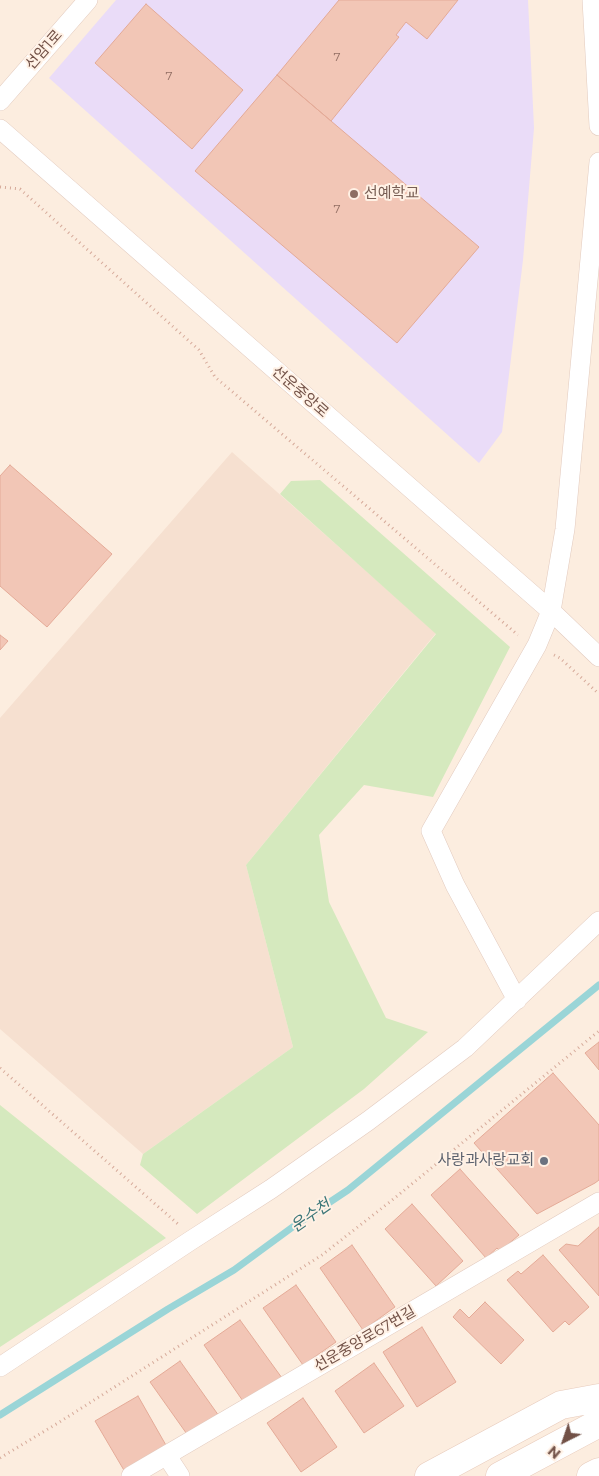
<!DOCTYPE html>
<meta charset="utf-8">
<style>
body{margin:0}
#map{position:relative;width:599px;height:1476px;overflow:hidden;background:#fceddf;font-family:Montserrat,sans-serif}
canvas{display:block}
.north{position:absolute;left:539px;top:1416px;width:50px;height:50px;-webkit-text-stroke:4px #fff1e5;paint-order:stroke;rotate:221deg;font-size:14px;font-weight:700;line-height:20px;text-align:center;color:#725147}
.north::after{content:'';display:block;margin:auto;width:18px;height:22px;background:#725147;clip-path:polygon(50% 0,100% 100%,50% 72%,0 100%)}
</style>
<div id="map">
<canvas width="599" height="1476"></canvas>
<div class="north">N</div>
</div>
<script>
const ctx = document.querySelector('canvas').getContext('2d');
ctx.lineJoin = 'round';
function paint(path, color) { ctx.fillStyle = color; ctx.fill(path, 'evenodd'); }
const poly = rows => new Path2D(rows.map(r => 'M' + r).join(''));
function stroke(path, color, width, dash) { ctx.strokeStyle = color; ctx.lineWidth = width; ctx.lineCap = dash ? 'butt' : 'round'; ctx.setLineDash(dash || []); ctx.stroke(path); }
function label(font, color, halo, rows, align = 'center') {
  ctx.font = font + ' Montserrat,"Noto Sans KR",sans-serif'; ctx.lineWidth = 4; ctx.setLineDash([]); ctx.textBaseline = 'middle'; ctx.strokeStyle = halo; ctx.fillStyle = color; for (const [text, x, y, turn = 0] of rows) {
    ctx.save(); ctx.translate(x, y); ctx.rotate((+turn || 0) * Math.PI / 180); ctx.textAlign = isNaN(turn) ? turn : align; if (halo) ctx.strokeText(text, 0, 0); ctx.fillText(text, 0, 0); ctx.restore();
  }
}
const residential = poly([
 [232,452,436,633,246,865,293,1047,143,1154,0,1029,0,718]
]);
const education = poly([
 [116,0,528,0,534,128,523,260,502,432,479,463,49,78]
]);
const green = poly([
 [320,480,510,647,433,797,364,785,319,835,329,902,386,1018,428,1032,364,1089,197,1214,140,1165,143,1154,293,1047,246,865,436,634,280,494,291,481],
 [0,1105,166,1238,0,1347]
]);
const stream = poly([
 [0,1415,168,1309,234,1270,294,1226,348,1190,599,985]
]);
const building = poly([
 [339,0,458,0,427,39,406,22,396,35,399,37,331,121,277,75,339,0],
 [146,4,243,90,192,149,95,63,146,4],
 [277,75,479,247,397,343,195,171,277,75],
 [10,465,112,554,47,627,0,586,0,476,10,465],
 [0,635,8,641,0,650,0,635],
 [599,1042,599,1070,585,1053,599,1042],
 [553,1073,599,1125,599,1180,595,1183,537,1214,474,1143,553,1073],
 [460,1169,519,1235,500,1251,497,1248,486,1258,431,1195,460,1169],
 [412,1204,463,1261,436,1286,385,1229,412,1204],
 [599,1227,599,1296,559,1250,566,1244,578,1246,599,1227],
 [352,1245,395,1307,363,1330,320,1268,352,1245],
 [543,1255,589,1307,569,1325,565,1321,553,1332,507,1280,518,1271,521,1274,543,1255],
 [296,1285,336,1342,303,1365,263,1308,296,1285],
 [485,1302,524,1340,501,1364,453,1317,460,1309,469,1318,485,1302],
 [240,1320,282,1378,245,1404,204,1345,240,1320],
 [422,1327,456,1382,417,1407,383,1352,422,1327],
 [180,1361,219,1416,189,1437,150,1382,180,1361],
 [374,1363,404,1406,364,1433,335,1391,374,1363],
 [138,1396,167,1447,125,1472,95,1421,138,1396],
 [303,1398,337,1447,301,1472,267,1423,303,1398]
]);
const path = poly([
 [0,187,20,189,199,350,215,377,518,635],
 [554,655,560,658,599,694],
 [0,1068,178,1224],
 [0,1458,58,1423,322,1255,391,1201,599,1031]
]);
const minor = poly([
 [592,0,599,126],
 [0,101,88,0],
 [0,129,551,611,599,657],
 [517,1000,455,885,431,831,537,645,551,611,565,529,599,162],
 [0,1367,190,1241,271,1189,368,1121,465,1048,599,921],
 [167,1456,180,1476],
 [131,1476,599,1202]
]);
const secondary = poly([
 [429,1476,561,1405,599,1398],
 [500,1476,599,1423],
 [591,1476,599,1472]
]);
const markers = [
 [354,194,5,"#8d6e63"],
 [544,1161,5,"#6b7280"]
];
const numberNames = [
 ["7",337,57],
 ["7",169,76],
 ["7",337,209]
];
const streetNames = [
 ["선암1로",44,50,-49],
 ["선운중앙로",300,392,41],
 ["선운중앙로67번길",365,1339,-30]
];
const educationNames = [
 ["선예학교",364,194]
];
const worshipNames = [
 ["사랑과사랑교회",534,1161]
];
const waterNames = [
 ["운수천",311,1216,-35]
];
paint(residential, '#f6e0d0');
paint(education, '#eadcf8');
paint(green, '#d5e9be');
stroke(stream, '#9ad5d7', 7);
paint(building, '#f2c6b6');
stroke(building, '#e4aa97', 1);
stroke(minor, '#e2cabe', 20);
stroke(secondary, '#e7cabb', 29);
stroke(path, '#d6aa9a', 3, [1, 4]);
stroke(minor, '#fff', 19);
stroke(secondary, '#fff', 28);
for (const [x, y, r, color] of markers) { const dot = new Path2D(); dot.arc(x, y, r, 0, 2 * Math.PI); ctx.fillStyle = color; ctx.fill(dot); stroke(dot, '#fff1e5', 2); }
label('12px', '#926e63', null, numberNames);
label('15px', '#725147', '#fff1e5', streetNames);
label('15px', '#785e54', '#fff1e5', educationNames, 'left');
label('15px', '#5b616d', '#fff1e5', worshipNames, 'right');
label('italic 16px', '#3b7678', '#fff1e5', waterNames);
</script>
